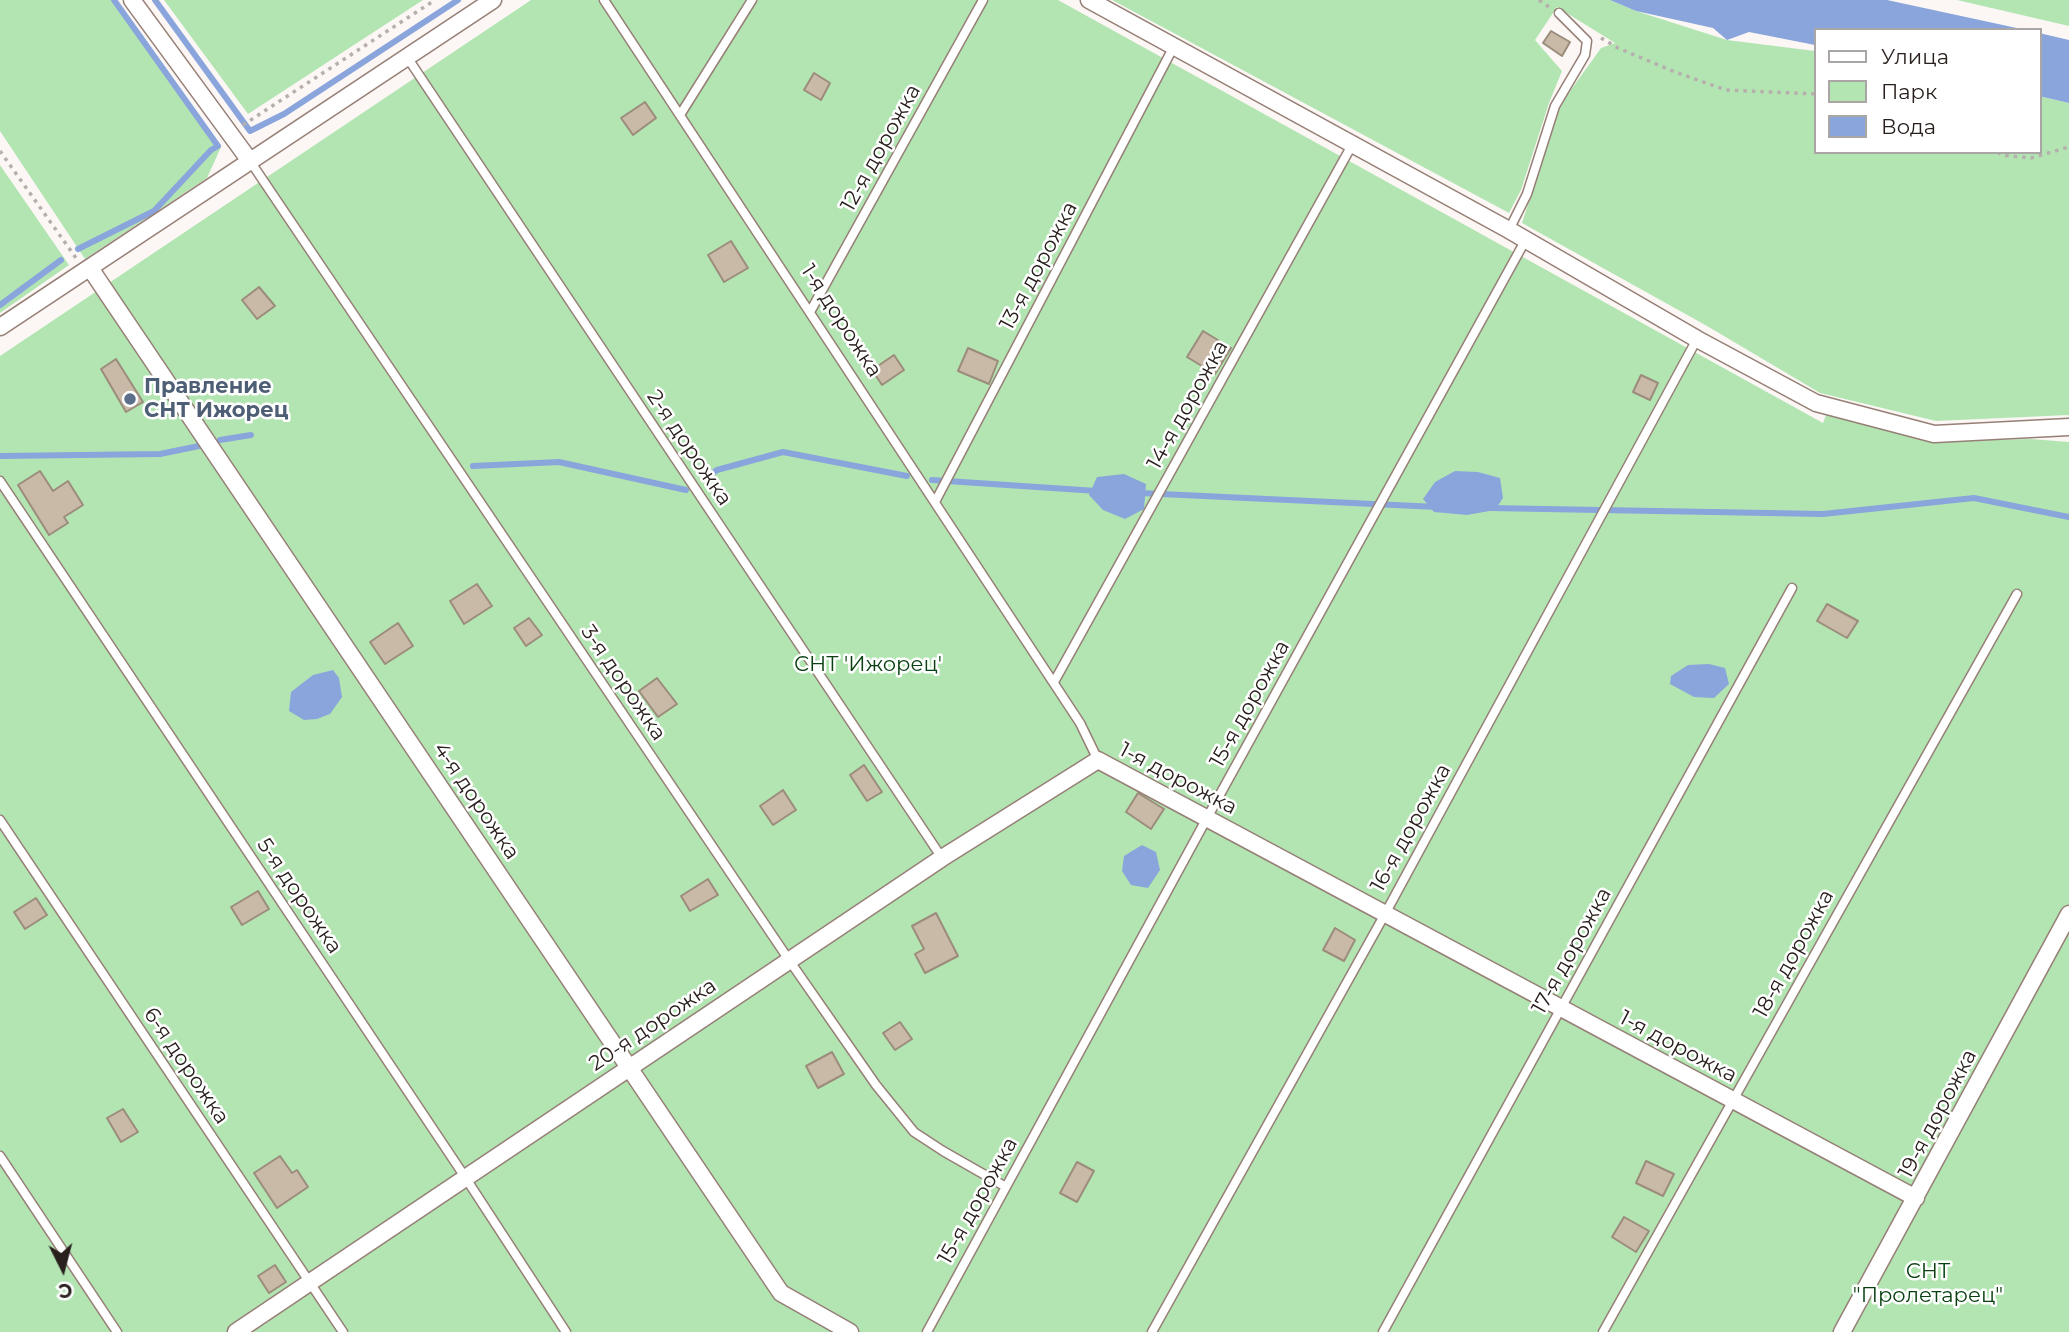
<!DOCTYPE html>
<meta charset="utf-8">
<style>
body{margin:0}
#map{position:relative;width:2069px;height:1332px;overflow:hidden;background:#fcf7f5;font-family:Montserrat,sans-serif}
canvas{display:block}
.legend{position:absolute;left:1814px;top:28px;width:228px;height:126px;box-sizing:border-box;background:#fff;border:2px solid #a9a6a5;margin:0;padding:9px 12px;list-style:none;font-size:21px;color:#29201d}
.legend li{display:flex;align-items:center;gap:14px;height:35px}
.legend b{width:35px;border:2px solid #a9a6a5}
.north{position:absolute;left:28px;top:1234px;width:70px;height:70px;-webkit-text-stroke:5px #fff;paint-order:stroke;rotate:174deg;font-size:19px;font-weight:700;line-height:28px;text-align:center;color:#29201d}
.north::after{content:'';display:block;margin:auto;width:24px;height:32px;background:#29201d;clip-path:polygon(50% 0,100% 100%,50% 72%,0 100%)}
</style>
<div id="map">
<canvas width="2069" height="1332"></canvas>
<ul class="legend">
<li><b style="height:9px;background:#fff"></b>Улица</li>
<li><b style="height:19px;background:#b3e5b3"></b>Парк</li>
<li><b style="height:19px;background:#89a5db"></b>Вода</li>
</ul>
<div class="north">С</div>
</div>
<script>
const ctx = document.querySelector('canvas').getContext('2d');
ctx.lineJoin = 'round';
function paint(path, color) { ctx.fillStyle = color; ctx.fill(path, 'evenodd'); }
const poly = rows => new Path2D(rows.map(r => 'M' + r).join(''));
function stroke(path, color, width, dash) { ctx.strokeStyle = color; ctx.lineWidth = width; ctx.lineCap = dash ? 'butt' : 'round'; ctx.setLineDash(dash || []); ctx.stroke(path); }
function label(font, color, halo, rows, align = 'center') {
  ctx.font = font + ' Montserrat,sans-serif'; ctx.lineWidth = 5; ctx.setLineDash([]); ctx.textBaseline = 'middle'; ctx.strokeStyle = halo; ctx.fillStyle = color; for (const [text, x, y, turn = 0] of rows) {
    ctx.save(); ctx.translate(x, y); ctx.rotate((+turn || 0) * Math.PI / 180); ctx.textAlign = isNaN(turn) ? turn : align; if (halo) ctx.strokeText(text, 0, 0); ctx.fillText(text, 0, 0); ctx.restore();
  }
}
const green = poly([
 [0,0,112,0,221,147,207,178,85,259,0,131],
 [164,0,423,0,248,114],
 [531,0,1058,0,1823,423,1826,415,1933,441,2031,439,2069,442,2069,1332,0,1332,0,356],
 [1112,0,1610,0,1636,11,1727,40,1815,51,1815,152,2039,152,2039,96,2069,103,2069,415,1936,421,1820,393,1707,326,1522,223,1560,105,1601,48,1615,43,1557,7,1535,40,1562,71,1549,103,1521,190,1509,213],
 [1957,0,2069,0,2069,26],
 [0,165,69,265,0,313]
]);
const water = poly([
 [1610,0,1887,0,2026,30,1815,30,1815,45,1749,32,1727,40,1713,28,1636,11],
 [2039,33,2069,40,2069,103,2039,96],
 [1455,471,1478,472,1500,478,1503,498,1495,510,1467,515,1434,512,1423,499,1435,482],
 [1124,474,1146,484,1144,509,1125,519,1103,510,1089,495,1097,477],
 [1709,664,1725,668,1729,684,1714,698,1694,697,1670,684,1671,676,1688,665],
 [333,670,339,678,342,697,330,714,317,719,304,720,289,711,291,692,313,675],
 [1142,845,1156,852,1160,870,1148,888,1131,885,1122,871,1124,856]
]);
const stream = poly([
 [155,0,250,131,284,114,458,0],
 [78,249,154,211,211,150,218,146,114,0],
 [0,305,61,260],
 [220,440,251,435],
 [0,456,160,454,199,446],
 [473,466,559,462,686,490],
 [707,477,717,470,783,452,907,476],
 [932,480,1097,491],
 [1140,493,1437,507],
 [1489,508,1823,514,1974,498,2069,517]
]);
const building = poly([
 [1551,31,1570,42,1562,56,1543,43,1551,31],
 [814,73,830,83,821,100,804,90,814,73],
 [645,102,656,118,633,135,621,118,645,102],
 [731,241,748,268,724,282,708,255,731,241],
 [259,287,275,306,257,319,242,300,259,287],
 [1203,331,1231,348,1215,374,1187,357,1203,331],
 [968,348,998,361,989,384,958,371,968,348],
 [894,355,904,370,882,385,872,370,894,355],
 [116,359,143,402,126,412,101,369,116,359],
 [1641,375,1658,383,1650,400,1633,392,1641,375],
 [40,471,53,491,68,481,83,505,64,517,68,523,49,535,18,485,40,471],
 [477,584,492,606,464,624,450,601,477,584],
 [1827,604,1858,621,1847,638,1817,621,1827,604],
 [529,618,542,635,526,646,514,628,529,618],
 [398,623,413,646,385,664,370,642,398,623],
 [657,678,677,704,658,717,639,691,657,678],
 [864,765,882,792,867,801,850,775,864,765],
 [783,790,796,810,773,825,760,806,783,790],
 [1138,793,1164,809,1151,829,1126,812,1138,793],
 [708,879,718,895,690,911,681,896,708,879],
 [258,891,269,909,242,925,231,907,258,891],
 [36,898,47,915,25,929,14,912,36,898],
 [936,913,958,956,925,973,915,954,924,949,912,926,936,913],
 [1335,928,1355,940,1344,961,1323,950,1335,928],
 [900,1022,912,1039,895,1050,883,1033,900,1022],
 [832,1052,844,1074,818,1088,806,1066,832,1052],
 [123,1109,138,1132,121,1142,107,1118,123,1109],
 [280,1156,292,1173,297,1170,308,1187,277,1208,254,1173,280,1156],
 [1646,1161,1674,1174,1663,1196,1636,1183,1646,1161],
 [1077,1162,1094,1171,1077,1202,1060,1193,1077,1162],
 [1624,1217,1649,1231,1636,1252,1612,1237,1624,1217],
 [275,1265,286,1282,269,1293,258,1276,275,1265]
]);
const path = poly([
 [1539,0,1549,7],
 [1601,38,1618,48,1675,72,1726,90,1815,94],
 [243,125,435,0],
 [0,151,76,258],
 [1998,152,2001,155,2031,158,2069,147]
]);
const service = poly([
 [604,0,1080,723,1098,760],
 [407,57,942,858],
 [680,115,752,0],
 [250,161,789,960,876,1085,914,1132,943,1151,1006,1187],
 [1509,230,1527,194,1555,106,1585,55,1587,41,1559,13],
 [810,312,983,0],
 [0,481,465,1177,566,1332],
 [935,502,1174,46],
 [1054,682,1352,145],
 [0,820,343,1332],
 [0,1156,117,1332],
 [927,1332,1207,818,1525,241],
 [1152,1332,1385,914,1697,339],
 [1383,1332,1792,588],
 [1603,1332,2017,594]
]);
const minor = poly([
 [132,0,250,161],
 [1089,0,1509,230,1697,339,1816,403,1934,434,2069,427],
 [90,268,781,1293,850,1332],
 [0,327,493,0],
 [236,1332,942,858,1098,760,1916,1198],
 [1842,1332,2069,914]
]);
const markers = [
 [130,399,7,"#5c6f8a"]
];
const streetNames = [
 ["12-я дорожка",881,148,-61],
 ["13-я дорожка",1039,266,-62],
 ["1-я дорожка",841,321,57],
 ["14-я дорожка",1188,405,-61],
 ["2-я дорожка",689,448,56],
 ["3-я дорожка",623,683,56],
 ["15-я дорожка",1250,704,-61],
 ["1-я дорожка",1178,779,28],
 ["4-я дорожка",476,801,56],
 ["16-я дорожка",1411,828,-61],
 ["5-я дорожка",299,896,56],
 ["17-я дорожка",1572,951,-61],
 ["18-я дорожка",1794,954,-61],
 ["20-я дорожка",653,1025,-34],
 ["1-я дорожка",1678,1047,28],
 ["6-я дорожка",186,1066,56],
 ["19-я дорожка",1938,1114,-62],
 ["15-я дорожка",978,1201,-61]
];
const serviceNames = [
 ["Правление",144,387],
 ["СНТ Ижорец",144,411]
];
const parkNames = [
 ["СНТ 'Ижорец'",868,665],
 ["СНТ",1928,1272],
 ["\"Пролетарец\"",1928,1296]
];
paint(green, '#b3e5b3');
paint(water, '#89a5db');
stroke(stream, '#89a5db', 6);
paint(building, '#c9b9a7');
stroke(building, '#9c8c7b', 2);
stroke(service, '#967f76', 11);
stroke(minor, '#967f76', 19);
stroke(path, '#b6afad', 3.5, [3.5, 5]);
stroke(service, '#fff', 8);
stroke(minor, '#fff', 16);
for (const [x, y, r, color] of markers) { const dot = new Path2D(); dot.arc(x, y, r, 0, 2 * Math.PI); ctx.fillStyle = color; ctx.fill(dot); stroke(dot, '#fff', 2.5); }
label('21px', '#29201d', '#fff', streetNames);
label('bold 21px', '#4e5e75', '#fff', serviceNames, 'left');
label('21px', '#0b4112', '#fff', parkNames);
</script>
